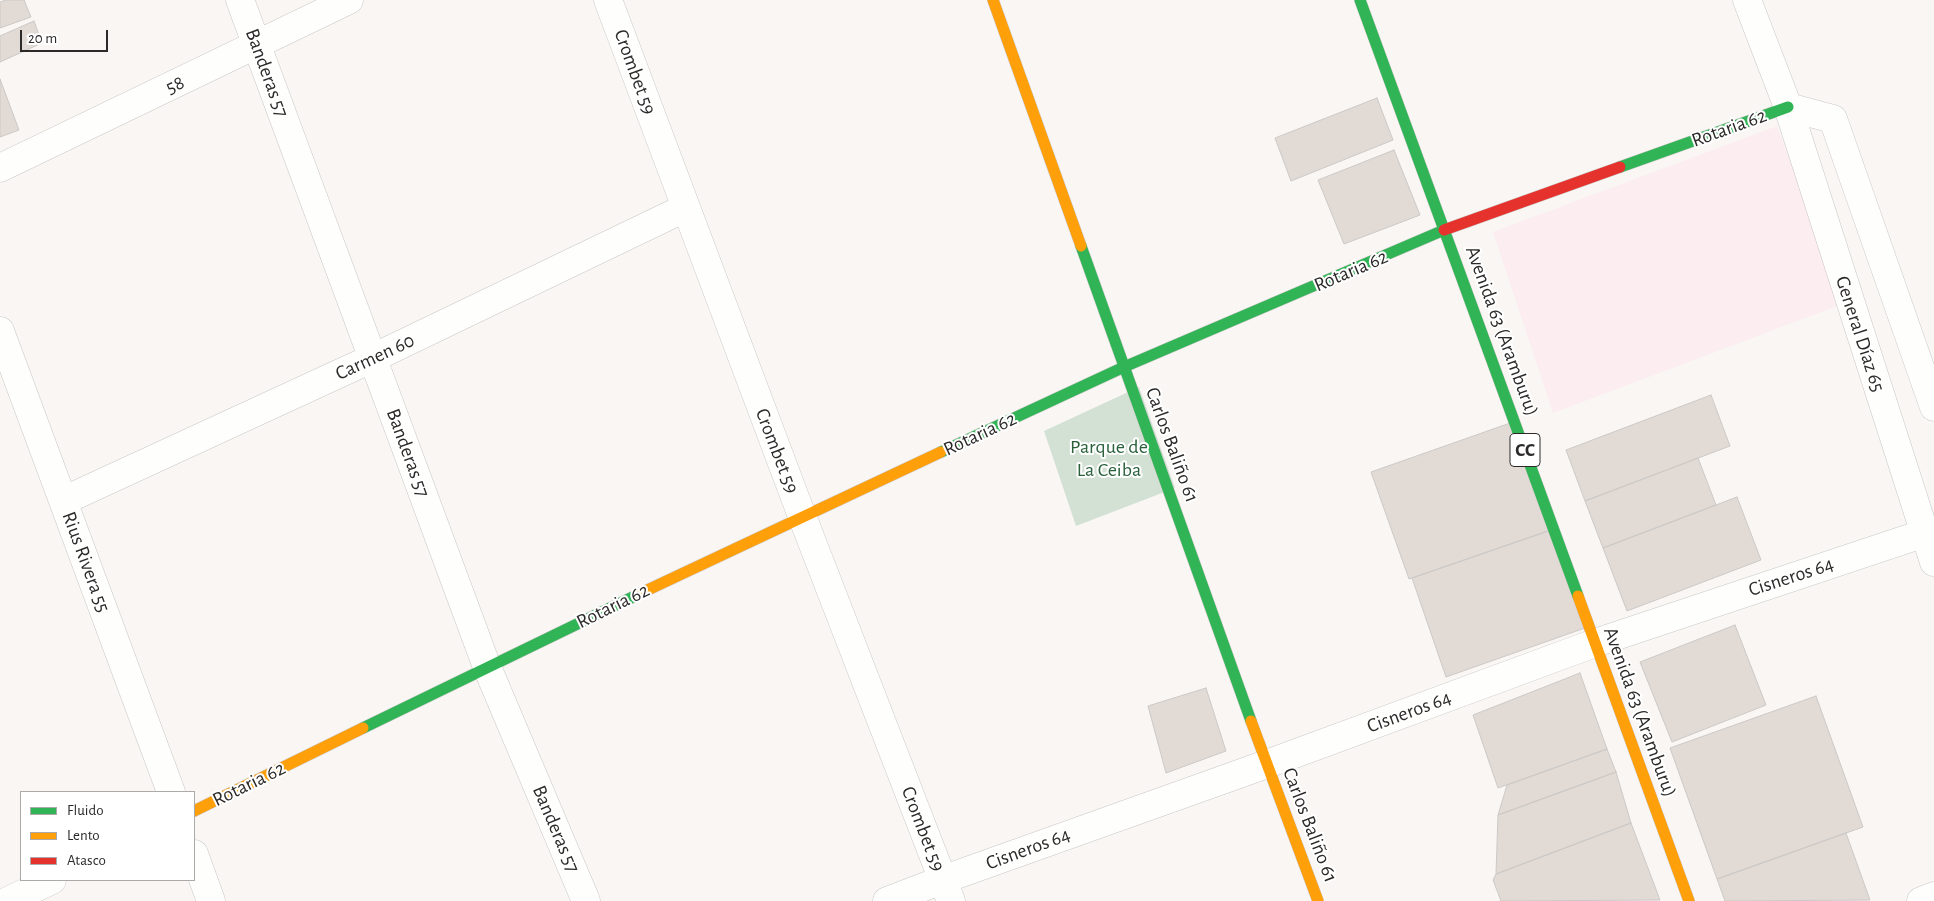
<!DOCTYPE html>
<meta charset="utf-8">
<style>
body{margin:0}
#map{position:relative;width:1934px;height:901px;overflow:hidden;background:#f9f6f4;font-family:"Alegreya Sans",sans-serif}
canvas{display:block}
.legend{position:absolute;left:20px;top:791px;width:175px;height:90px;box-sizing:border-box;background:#fff;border:1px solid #abaaa9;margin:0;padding:6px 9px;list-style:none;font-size:15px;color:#2c2a29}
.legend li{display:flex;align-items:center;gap:10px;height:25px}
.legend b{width:25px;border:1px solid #abaaa9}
.scale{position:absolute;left:20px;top:30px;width:88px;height:22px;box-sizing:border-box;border:2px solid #2c2a29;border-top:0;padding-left:6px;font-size:15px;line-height:18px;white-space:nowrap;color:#2c2a29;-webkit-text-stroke:4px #fff;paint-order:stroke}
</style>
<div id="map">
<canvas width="1934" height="901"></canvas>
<ul class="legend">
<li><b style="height:6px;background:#30b455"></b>Fluido</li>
<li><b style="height:6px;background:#ff9f0a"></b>Lento</li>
<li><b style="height:6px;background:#e5322d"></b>Atasco</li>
</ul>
<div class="scale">20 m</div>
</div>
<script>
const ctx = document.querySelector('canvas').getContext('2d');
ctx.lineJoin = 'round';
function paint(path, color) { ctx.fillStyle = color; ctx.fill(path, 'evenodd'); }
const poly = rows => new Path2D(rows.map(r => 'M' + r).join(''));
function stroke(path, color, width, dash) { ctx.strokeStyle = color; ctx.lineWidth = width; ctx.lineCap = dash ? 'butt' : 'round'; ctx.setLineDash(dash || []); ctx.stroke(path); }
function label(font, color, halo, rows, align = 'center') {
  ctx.font = font + ' "Alegreya Sans",sans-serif'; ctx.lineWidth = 4; ctx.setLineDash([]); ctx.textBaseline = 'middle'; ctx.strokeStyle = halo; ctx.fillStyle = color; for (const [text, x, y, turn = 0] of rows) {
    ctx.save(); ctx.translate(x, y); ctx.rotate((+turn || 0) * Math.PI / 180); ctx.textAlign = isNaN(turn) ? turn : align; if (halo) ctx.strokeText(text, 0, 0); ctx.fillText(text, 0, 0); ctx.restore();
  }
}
const industrial = poly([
 [1777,126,1845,303,1553,413,1493,232]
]);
const green = poly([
 [1139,387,1175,488,1076,526,1044,431]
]);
const building = poly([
 [6,0,24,0,31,17,0,28,0,2,6,0],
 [34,21,42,43,0,62,0,36,34,21],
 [0,79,19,130,0,137,0,79],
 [1377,98,1393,140,1291,181,1275,138,1377,98],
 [1394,150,1420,215,1344,244,1318,180,1394,150],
 [1711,395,1730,446,1585,501,1566,450,1711,395],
 [1513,422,1551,530,1409,579,1371,472,1513,422],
 [1698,458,1716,505,1603,548,1585,501,1698,458],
 [1737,497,1761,560,1627,611,1603,548,1737,497],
 [1551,530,1585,628,1446,677,1412,578,1551,530],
 [1735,625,1766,705,1672,742,1640,662,1735,625],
 [1580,673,1607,749,1498,788,1473,715,1580,673],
 [1206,688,1226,751,1166,773,1148,706,1206,688],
 [1816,696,1863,827,1717,879,1670,748,1816,696],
 [1607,749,1616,772,1498,815,1507,785,1607,749],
 [1616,772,1631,823,1496,874,1498,815,1616,772],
 [1631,823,1660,900,1501,901,1493,880,1496,874,1631,823],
 [1846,833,1870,900,1725,901,1717,879,1846,833]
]);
const street = poly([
 [240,0,487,667,586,901],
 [608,0,802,516,951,901],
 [1747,0,1788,107,1934,562],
 [1788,107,1833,119,1934,407],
 [0,168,349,0],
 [0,331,171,792],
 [63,501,373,358,685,208],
 [194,854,211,901],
 [8,901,52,880],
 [887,901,942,880,1267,764,1595,643,1934,530],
 [1921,901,1934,896]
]);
const fast = poly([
 [1360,0,1578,596],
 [1620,167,1788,107],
 [1081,246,1251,721],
 [941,452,1124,367,1444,230],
 [363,728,639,594]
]);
const slow = poly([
 [993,0,1081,246],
 [639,594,941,452],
 [1578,596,1689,901],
 [1251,721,1318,901],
 [194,811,363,728]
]);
const jam = poly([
 [1444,230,1620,167]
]);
const shields = [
 [1525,450,30]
];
const shieldNames = [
 ["CC",1525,450]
];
const streetNames = [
 ["Crombet 59",635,72,70],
 ["Banderas 57",267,73,70],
 ["58",175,85,-26],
 ["Rotaria 62",1729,128,-20],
 ["Rotaria 62",1351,271,-23],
 ["Avenida 63 (Aramburu)",1502,331,70],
 ["General Díaz 65",1860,334,72],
 ["Carmen 60",375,357,-25],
 ["Rotaria 62",980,434,-25],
 ["Carlos Baliño 61",1172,445,70],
 ["Crombet 59",777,451,69],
 ["Banderas 57",408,453,70],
 ["Rius Rivera 55",86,562,70],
 ["Cisneros 64",1791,577,-18],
 ["Rotaria 62",613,606,-26],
 ["Cisneros 64",1409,712,-20],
 ["Avenida 63 (Aramburu)",1640,712,70],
 ["Rotaria 62",249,784,-26],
 ["Carlos Baliño 61",1310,825,69],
 ["Banderas 57",556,829,67],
 ["Crombet 59",923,829,69],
 ["Cisneros 64",1028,849,-20]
];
const parkNames = [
 ["Parque de",1109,447],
 ["La Ceiba",1109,470]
];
paint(industrial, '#fcedf0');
paint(green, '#d3e1d5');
paint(building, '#e2dad4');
stroke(building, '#cbc9c7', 1);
stroke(street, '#cac8c6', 29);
stroke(fast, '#cac8c6', 12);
stroke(slow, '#cac8c6', 12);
stroke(jam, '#cac8c6', 12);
stroke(street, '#fefefd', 28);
stroke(fast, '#30b455', 11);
stroke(slow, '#ff9f0a', 11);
stroke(jam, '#e5322d', 11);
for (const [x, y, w] of shields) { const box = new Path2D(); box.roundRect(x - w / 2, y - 16.5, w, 33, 4); ctx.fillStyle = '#fff'; ctx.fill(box); stroke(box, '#2c2a29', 1); }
label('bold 19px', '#2c2a29', null, shieldNames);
label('20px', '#2c2a29', '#fff', streetNames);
label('20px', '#2a613c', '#fff', parkNames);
</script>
